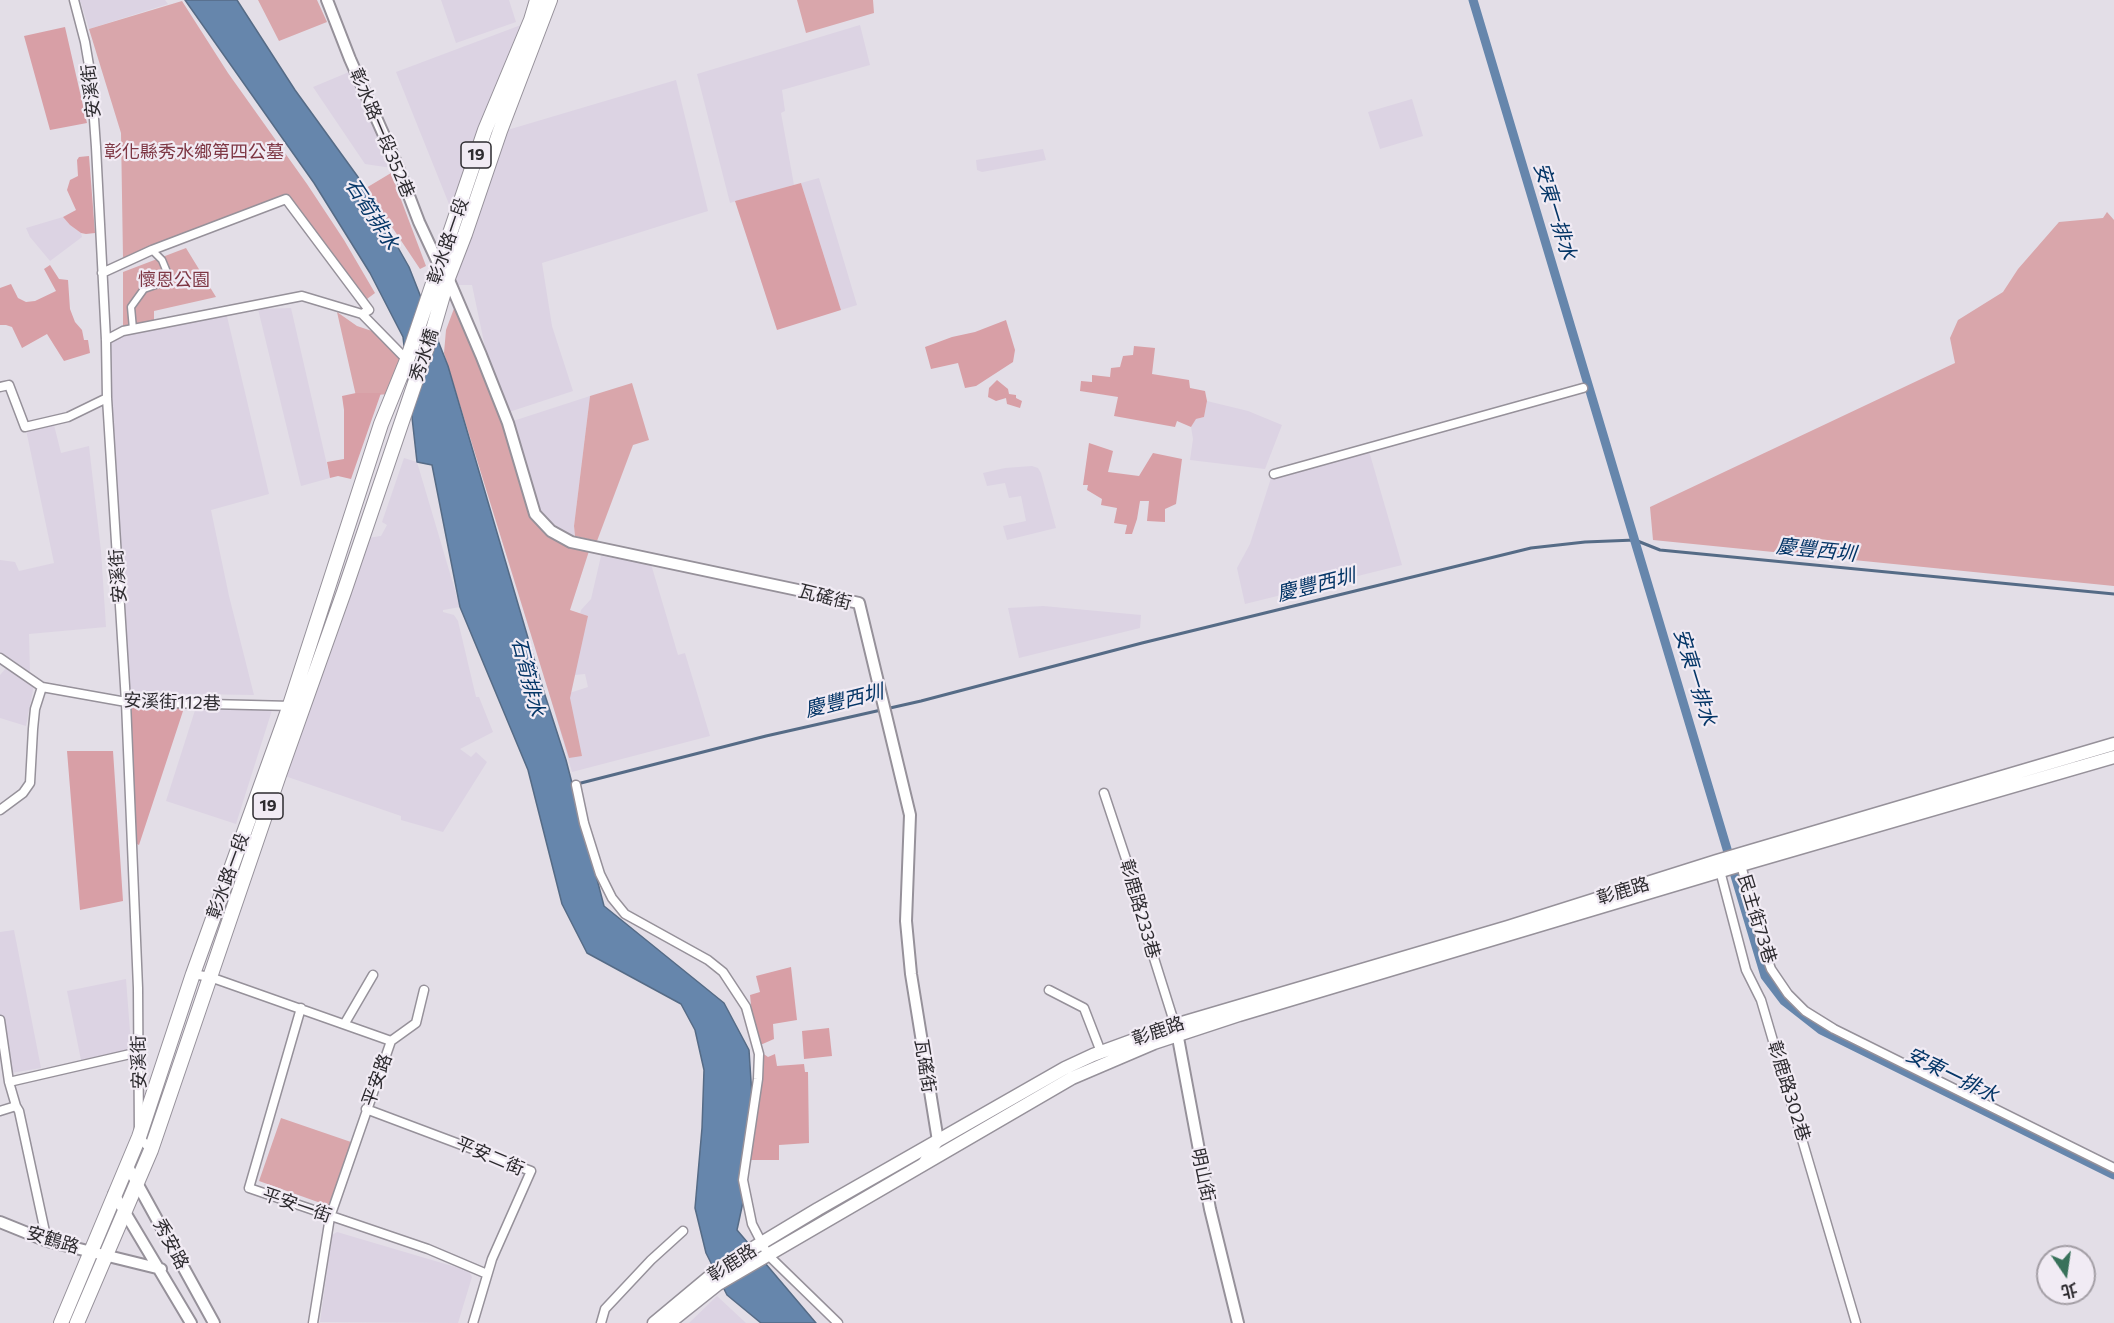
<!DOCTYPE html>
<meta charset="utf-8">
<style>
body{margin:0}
#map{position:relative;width:2114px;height:1323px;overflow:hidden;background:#e3dee7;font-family:Commissioner,"Noto Sans TC",sans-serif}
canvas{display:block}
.north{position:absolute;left:2036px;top:1245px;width:60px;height:60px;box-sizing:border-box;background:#f1ebf4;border:2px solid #a39ea5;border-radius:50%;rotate:167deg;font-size:16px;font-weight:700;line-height:24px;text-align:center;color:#2d2b2f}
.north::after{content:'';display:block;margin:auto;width:21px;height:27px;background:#38715a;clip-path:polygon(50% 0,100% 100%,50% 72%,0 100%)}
</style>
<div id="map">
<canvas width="2114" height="1323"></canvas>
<div class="north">北</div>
</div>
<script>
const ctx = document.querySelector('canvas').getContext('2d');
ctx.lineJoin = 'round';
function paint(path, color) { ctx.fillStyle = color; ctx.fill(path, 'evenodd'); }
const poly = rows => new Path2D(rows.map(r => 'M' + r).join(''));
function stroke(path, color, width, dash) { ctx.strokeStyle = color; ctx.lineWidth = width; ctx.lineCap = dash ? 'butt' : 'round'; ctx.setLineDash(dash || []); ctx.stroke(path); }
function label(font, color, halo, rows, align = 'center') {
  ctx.font = font + ' Commissioner,"Noto Sans TC",sans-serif'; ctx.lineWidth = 4.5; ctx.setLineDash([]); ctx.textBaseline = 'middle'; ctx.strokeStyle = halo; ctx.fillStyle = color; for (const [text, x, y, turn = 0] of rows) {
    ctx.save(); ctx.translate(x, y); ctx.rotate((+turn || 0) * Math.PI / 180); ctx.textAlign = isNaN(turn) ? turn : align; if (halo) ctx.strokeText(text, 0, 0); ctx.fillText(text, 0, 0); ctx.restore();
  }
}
const built = poly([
 [80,0,165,0,168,4,89,29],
 [441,0,509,0,516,22,456,43],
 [521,25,453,214,396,72],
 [860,25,870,65,782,90,785,111,781,113,794,185,730,203,697,74],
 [349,72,392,168,365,164,313,87],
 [676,80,708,211,542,263,552,326,573,391,506,413,485,347,472,285,453,285,504,131],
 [1412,99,1423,136,1380,149,1368,112],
 [1043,149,1046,160,982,172,977,170,976,160],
 [819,178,857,305,841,310,801,183],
 [63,217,70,225,81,233,82,237,50,261,30,237,26,228],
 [291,308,330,478,301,486,258,309],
 [226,312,269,494,211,510,229,596,254,695,128,693,104,339],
 [590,396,574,526,575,536,566,534,541,520,507,423],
 [1207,401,1248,411,1282,425,1265,469,1190,460,1193,439,1191,427,1196,419,1204,417],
 [52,417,61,453,89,446,101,551,106,627,29,634,30,674,0,656,0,560,15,562,19,571,54,563,25,425],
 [1369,451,1402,565,1245,604,1237,568,1250,544,1271,478],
 [404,458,417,462,460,607,443,610,443,612,454,615,458,621,476,697,479,697,493,732,460,749,471,757,476,752,487,762,443,832,401,820,401,816,282,775,367,538,381,536,387,525,382,522],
 [1032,466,1038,468,1041,473,1056,528,1007,540,1003,526,1026,521,1021,496,1009,498,1005,483,987,486,983,473,1005,468],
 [601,556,651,564,678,655,685,653,710,736,572,772,551,699,588,687,585,674,575,675,571,661,581,610,591,599],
 [1043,606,1141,615,1140,628,1019,658,1008,608],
 [7,667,34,685,26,726,0,718,0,675],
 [197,704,273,707,236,824,166,801],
 [14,930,41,1068,11,1073,0,1024,0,932],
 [126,979,131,1045,128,1050,81,1060,67,991],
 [337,1232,469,1271,472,1277,458,1323,320,1322,332,1235],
 [717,1296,746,1323,689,1323]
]);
const green = poly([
 [258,0,317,0,327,22,279,41],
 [797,0,873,0,874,13,806,33],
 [182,1,228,73,307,184,344,240,375,293,367,299,287,195,123,258,121,133,89,29],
 [391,173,426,266,420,269,366,188],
 [2107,212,2114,220,2114,586,1653,540,1650,507,1955,363,1950,338,1958,320,2003,292,2018,269,2059,222,2103,218],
 [186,248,216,297,154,311,154,323,123,328,123,272],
 [459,295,498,414,550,536,589,551,570,610,588,616,570,698,582,756,569,758,444,353,446,330],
 [337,312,357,326,372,331,403,362,392,394,356,396],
 [632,383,649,440,633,445,597,541,575,536,574,526,590,396],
 [281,1118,351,1142,329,1206,259,1181]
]);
const forest = poly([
 [65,27,87,123,50,130,24,36],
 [89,156,95,233,86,234,81,233,70,225,63,217,76,210,67,190,70,180,78,176,77,160,79,157],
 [801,183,841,310,777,330,735,201],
 [50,265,59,279,68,280,70,309,75,322,82,330,84,340,88,340,90,353,64,361,47,334,22,348,12,327,6,325,0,325,0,288,11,284,18,298,26,302,35,301,56,291,44,269],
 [1006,320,1015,350,1013,362,976,386,965,388,958,363,931,369,925,347,952,337,975,332],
 [1134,346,1155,348,1152,374,1189,380,1190,388,1205,391,1207,401,1204,417,1196,419,1191,427,1177,421,1175,427,1114,416,1118,397,1080,391,1081,381,1092,382,1092,375,1110,377,1111,368,1120,367,1123,356,1133,355],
 [997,380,1008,389,1009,394,1016,395,1016,398,1022,401,1020,408,1007,404,1006,398,996,401,988,397,989,388],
 [356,393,381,393,351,479,338,476,330,478,327,462,344,459,344,410,342,396],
 [1089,443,1113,451,1108,472,1139,476,1153,453,1182,459,1176,504,1165,509,1165,522,1147,521,1149,501,1140,501,1137,519,1132,534,1125,534,1127,525,1114,523,1117,508,1101,505,1102,499,1087,490,1088,485,1083,485],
 [179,704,183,711,139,845,135,843,128,709,132,705],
 [67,751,113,751,123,901,80,910],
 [791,967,797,1020,773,1024,774,1039,758,1046,753,1024,750,995,760,992,756,976],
 [829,1028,832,1056,804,1059,802,1031],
 [758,1050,768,1057,775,1054,777,1066,804,1064,805,1072,808,1072,809,1143,779,1145,779,1160,746,1160]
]);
const water = poly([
 [185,0,237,0,295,90,358,177,409,267,448,366,543,689,566,760,604,906,724,1003,749,1050,753,1112,751,1137,740,1171,743,1202,737,1230,816,1323,761,1323,727,1295,706,1253,695,1208,702,1128,704,1070,695,1030,681,1004,587,953,562,904,528,770,460,607,432,465,417,462,403,337,370,273,314,183,185,0]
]);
const stream = poly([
 [577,784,766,736,921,701,1142,643,1531,548,1585,542,1635,540,1660,550,2114,594]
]);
const canal = poly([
 [1473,0,1765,976,1784,1001,1821,1030,2114,1175]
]);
const pedestrian = poly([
 [133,329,131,307,144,289,164,282,169,277,162,260,152,250]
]);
const minor = poly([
 [74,0,85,42,91,77,96,147,106,340,107,398,126,702,138,988,139,1137,151,1150],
 [102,273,152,250,286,199,369,310,362,314],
 [106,340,123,331,302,296,362,314,407,360],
 [0,387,9,385,25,427,68,417,107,398],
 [1274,474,1583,388],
 [0,658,42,687,126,702,292,706],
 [576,785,584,823,600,874,612,898,625,914,708,960,723,972,746,1007,759,1054,758,1079,743,1180,752,1224,768,1255,838,1323],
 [1104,793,1134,883,1147,936,1175,1025],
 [0,810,23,793,30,783,33,729,35,709,42,687],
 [1741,865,1763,947,1771,969,1788,994,1805,1011,1834,1029,2114,1168],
 [1719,867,1746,970,1761,1000,1856,1323],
 [193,974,210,977,391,1041,330,1217,313,1323],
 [1049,990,1084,1008,1101,1052],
 [301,1008,249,1188,428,1249,487,1274],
 [0,1020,9,1082,16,1106,19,1111,47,1241],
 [345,1023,373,975],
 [391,1041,416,1023,424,990],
 [9,1082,139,1052],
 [366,1109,531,1171,492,1259,473,1323],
 [0,1111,16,1106],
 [601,1323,605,1309,651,1260,683,1231]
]);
const tertiary = poly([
 [327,0,350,59,398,167,419,222,439,265,448,278,481,355,508,423,535,514,551,531,571,542,859,603,910,815,906,921,911,974,938,1141,922,1165],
 [1176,1027,1210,1209,1238,1323],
 [127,1165,214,1323],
 [114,1194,191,1323],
 [0,1222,47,1241,161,1269]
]);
const secondary = poly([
 [654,1323,720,1268,818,1209,1065,1068,1093,1055,1175,1025,1508,927,1717,861,2114,744],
 [669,1323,718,1284,1072,1078,1154,1043,1239,1015,1741,865,2114,757]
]);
const primary = poly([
 [61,1323,139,1137,193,974,290,705,381,424,407,360,485,130,531,20,537,0],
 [77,1323,151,1150,279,775,344,592,432,333,448,278,465,234,500,131,550,0]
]);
const shields = [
 [476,155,30],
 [268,806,30]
];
const shieldNames = [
 ["19",476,155],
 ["19",268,806]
];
const streetNames = [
 ["安溪街",91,91,-96],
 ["彰水路一段352巷",382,133,67],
 ["彰水路一段",448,241,-71],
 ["秀水橋",424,355,-72],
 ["安溪街",118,576,-94],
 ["瓦磘街",825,597,14],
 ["安溪街112巷",172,702,2],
 ["彰水路一段",228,876,-70],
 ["彰鹿路",1623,891,-17],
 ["彰鹿路233巷",1140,909,74],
 ["民主街73巷",1757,919,73],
 ["彰鹿路",1158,1031,-19],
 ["安溪街",139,1062,-91],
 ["瓦磘街",925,1066,81],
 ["平安路",377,1080,-70],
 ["彰鹿路302巷",1789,1091,73],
 ["平安二街",490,1156,23],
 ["明山街",1203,1175,78],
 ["平安一街",297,1205,19],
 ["安鶴路",53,1240,17],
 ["秀安路",171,1244,62],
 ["彰鹿路",732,1263,-32]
];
const parkNames = [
 ["彰化縣秀水鄉第四公墓",194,152],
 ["懷恩公園",174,280]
];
const waterNames = [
 ["安東一排水",1555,211,73],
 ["石筍排水",372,214,57],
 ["慶豐西圳",1816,550,6],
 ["慶豐西圳",1316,585,-14],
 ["石筍排水",528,677,76],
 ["安東一排水",1695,677,73],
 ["慶豐西圳",844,701,-14],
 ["安東一排水",1952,1075,26]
];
paint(built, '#dcd3e3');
paint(green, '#d9a6ab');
paint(forest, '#d89fa6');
paint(water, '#6686ac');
stroke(water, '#556b86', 1.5);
stroke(stream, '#556b86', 3);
stroke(canal, '#6686ac', 9);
stroke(pedestrian, '#96919a', 9);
stroke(minor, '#96919a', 11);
stroke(tertiary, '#96919a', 14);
stroke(secondary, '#96919a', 15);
stroke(primary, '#96919a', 16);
stroke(pedestrian, '#fff', 6);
stroke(minor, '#fff', 8);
stroke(tertiary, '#fff', 10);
stroke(secondary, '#fff', 12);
stroke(primary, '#fff', 14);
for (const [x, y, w] of shields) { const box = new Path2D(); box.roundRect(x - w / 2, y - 13, w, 26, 4.5); ctx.fillStyle = '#f1ebf4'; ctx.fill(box); stroke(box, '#2d2b2f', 1.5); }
label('bold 16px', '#2d2b2f', null, shieldNames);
label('18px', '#2d2b2f', '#f1ebf4', streetNames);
label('18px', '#7e3744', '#f1ebf4', parkNames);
label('italic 20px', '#053667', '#f1ebf4', waterNames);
</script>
